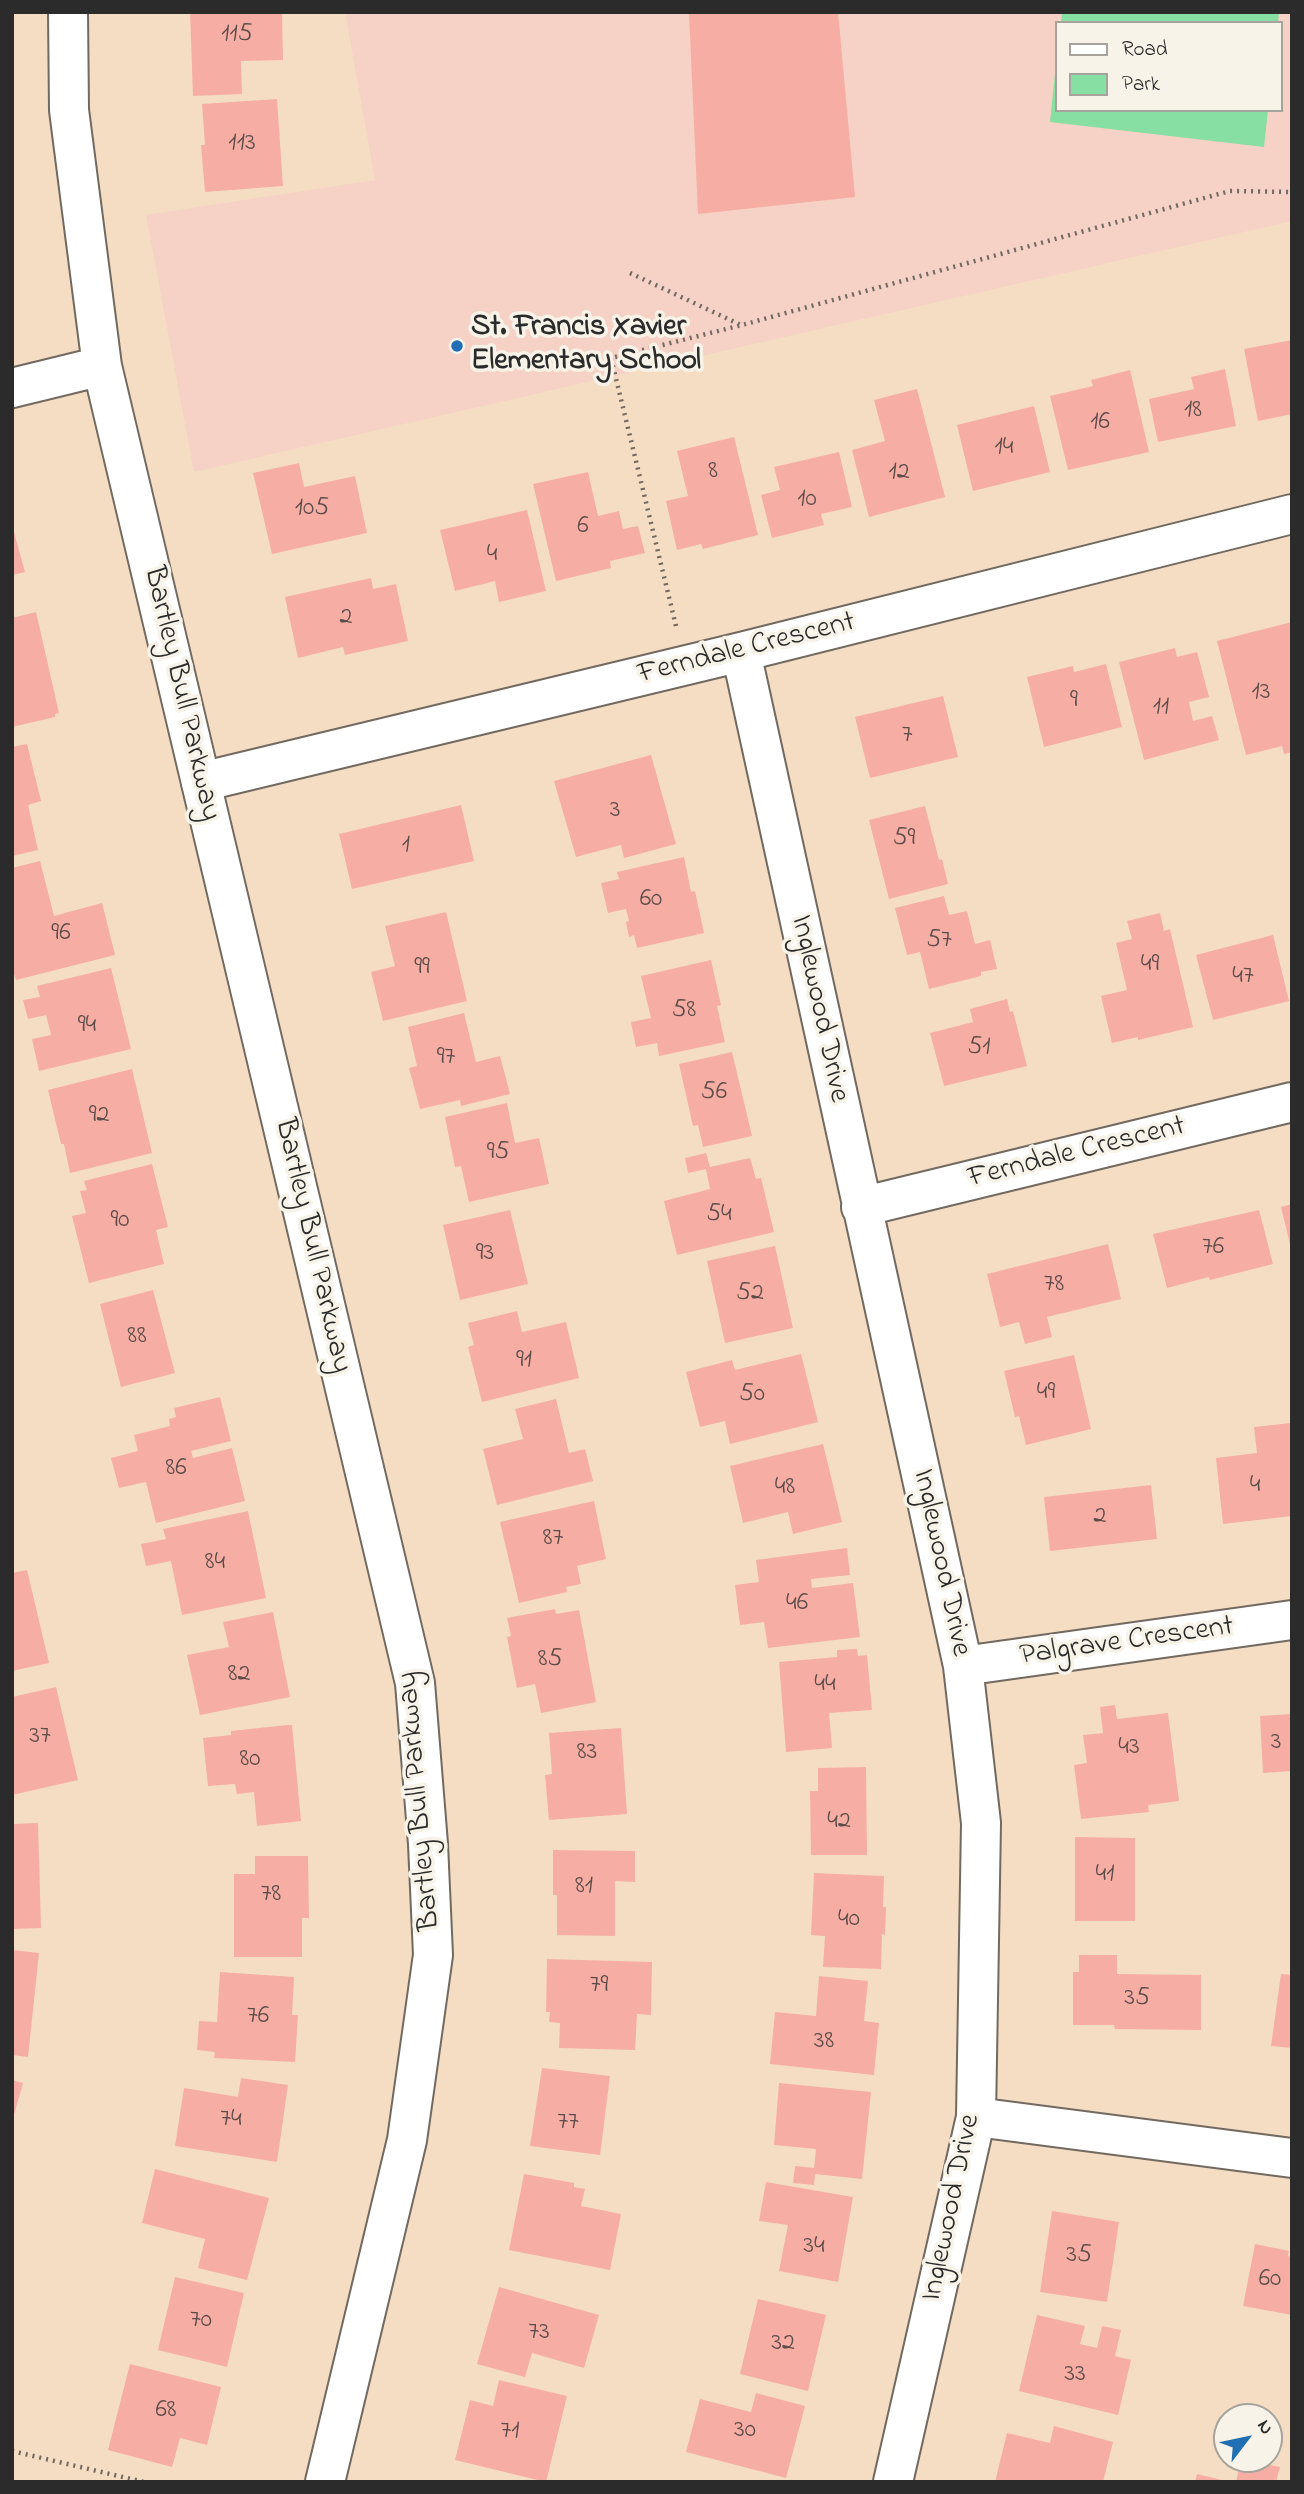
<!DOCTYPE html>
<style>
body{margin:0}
#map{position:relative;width:1304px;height:2494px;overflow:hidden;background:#f5ddc3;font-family:"Indie Flower",sans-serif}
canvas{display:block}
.frame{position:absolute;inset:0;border:14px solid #2b2b2b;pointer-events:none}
.legend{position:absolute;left:1055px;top:21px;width:228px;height:91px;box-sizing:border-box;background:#f7f3e8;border:2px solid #a5a39c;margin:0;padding:9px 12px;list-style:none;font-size:21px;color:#2b2b2b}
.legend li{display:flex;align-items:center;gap:14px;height:35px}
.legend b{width:35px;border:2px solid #a5a39c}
.north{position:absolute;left:1213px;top:2403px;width:70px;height:70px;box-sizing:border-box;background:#f7f3e8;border:2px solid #a5a39c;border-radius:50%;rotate:58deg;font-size:19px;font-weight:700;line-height:28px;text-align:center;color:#2b2b2b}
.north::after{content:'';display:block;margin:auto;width:24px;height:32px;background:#1f6fb2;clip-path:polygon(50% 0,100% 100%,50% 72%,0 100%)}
</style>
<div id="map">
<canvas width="1304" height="2494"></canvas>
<div class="frame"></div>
<ul class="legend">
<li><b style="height:9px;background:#fff"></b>Road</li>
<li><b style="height:19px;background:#87dfa3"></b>Park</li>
</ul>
<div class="north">N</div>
</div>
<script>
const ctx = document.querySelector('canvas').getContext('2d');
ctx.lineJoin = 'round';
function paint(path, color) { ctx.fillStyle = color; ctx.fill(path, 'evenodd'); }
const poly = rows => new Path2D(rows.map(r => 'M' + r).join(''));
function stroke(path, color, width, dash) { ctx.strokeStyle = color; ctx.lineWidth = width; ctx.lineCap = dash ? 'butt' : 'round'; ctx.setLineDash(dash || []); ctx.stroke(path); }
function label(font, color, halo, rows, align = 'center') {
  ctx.font = font + ' "Indie Flower",sans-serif'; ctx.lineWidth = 7; ctx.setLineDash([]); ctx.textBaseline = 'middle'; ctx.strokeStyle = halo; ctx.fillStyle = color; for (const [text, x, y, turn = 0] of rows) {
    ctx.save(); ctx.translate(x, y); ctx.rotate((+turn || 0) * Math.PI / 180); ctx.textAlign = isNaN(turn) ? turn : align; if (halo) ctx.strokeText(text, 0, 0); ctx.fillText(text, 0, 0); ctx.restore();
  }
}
const built = poly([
 [345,12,1292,12,1292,221,194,472,146,215,375,180],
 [1057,23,1281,23,1281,110,1057,110]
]);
const green = poly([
 [1062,12,1279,12,1278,23,1061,23],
 [1057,55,1057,110,1268,110,1264,147,1050,122]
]);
const building = poly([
 [190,12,282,12,283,60,241,61,242,94,193,96],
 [689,12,838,12,855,197,698,214],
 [277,99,283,186,205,192,201,145,205,145,202,104],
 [1292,340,1292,414,1258,421,1244,349],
 [1225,369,1236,426,1158,442,1149,399,1194,389,1191,377],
 [1130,370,1149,452,1068,470,1050,396,1093,386,1091,380],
 [917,389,945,497,869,517,852,450,885,441,874,400],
 [1034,406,1050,472,973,491,957,425],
 [734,437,758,535,703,549,701,544,677,550,666,501,688,496,677,451],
 [839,452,852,507,821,514,824,525,772,538,761,495,780,490,774,467],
 [299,463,304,487,355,476,367,533,272,554,253,473],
 [588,472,598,516,619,511,623,529,638,526,645,553,610,561,611,568,556,581,533,484],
 [527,510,546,591,499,602,495,581,455,591,440,530],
 [12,525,25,572,12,575],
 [371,578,373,589,396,584,408,641,345,655,343,647,298,658,285,597],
 [36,612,59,713,55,714,55,717,12,727,12,618],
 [1292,622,1292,752,1284,754,1282,746,1246,755,1217,641],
 [1175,648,1177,657,1197,652,1209,697,1189,702,1193,721,1212,716,1219,740,1144,760,1119,662],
 [1106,664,1122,727,1044,747,1027,677,1073,666,1074,672],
 [943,696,958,757,870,778,855,717],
 [27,744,41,801,28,805,38,850,12,856,12,747],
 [651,755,676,844,624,858,621,845,576,857,554,781],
 [461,805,474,861,352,889,339,834],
 [925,806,939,860,942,859,948,884,889,899,869,820],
 [684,857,691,892,695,891,704,933,637,948,634,935,629,937,626,922,629,921,626,909,608,913,601,883,619,879,617,872],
 [40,861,54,916,102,903,115,955,16,980,12,968,12,868],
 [944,896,949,915,967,911,975,944,990,940,997,969,981,972,981,976,929,989,920,952,907,955,895,908],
 [446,912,467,1001,383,1021,371,972,395,966,385,926],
 [1160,913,1164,931,1170,929,1193,1027,1138,1040,1138,1037,1112,1043,1101,996,1127,990,1116,943,1132,939,1127,921],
 [1273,935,1289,1001,1213,1020,1196,955],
 [711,960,721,1005,717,1006,725,1042,659,1056,657,1043,636,1047,631,1022,651,1018,641,976],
 [111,968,131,1049,39,1071,32,1039,51,1035,46,1015,28,1019,23,1000,40,997,37,986],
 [1007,999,1010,1012,1013,1011,1027,1066,944,1086,930,1033,973,1022,970,1009],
 [464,1013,476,1062,500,1056,510,1094,461,1106,460,1100,420,1109,409,1068,417,1066,408,1027],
 [732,1052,752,1136,703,1147,698,1125,693,1126,679,1064],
 [132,1069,152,1153,70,1173,64,1144,61,1144,48,1090],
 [507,1103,515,1143,539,1138,549,1184,469,1202,461,1166,455,1167,445,1117],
 [706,1153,710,1167,750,1158,756,1179,761,1178,774,1232,677,1255,664,1201,710,1189,706,1169,688,1173,685,1158],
 [152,1164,168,1227,156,1230,164,1264,89,1283,72,1216,86,1213,80,1191,87,1190,84,1181],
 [1292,1204,1292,1248,1291,1248,1281,1207],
 [510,1210,528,1284,460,1300,443,1225],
 [1259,1210,1273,1264,1210,1280,1209,1277,1167,1288,1153,1234],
 [1108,1244,1121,1299,1047,1317,1052,1337,1025,1344,1019,1322,1000,1327,987,1274],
 [775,1246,793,1328,725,1343,707,1261],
 [153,1290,175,1373,121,1387,100,1304],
 [517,1311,522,1332,566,1322,579,1378,482,1402,468,1347,474,1345,468,1323],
 [801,1354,818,1422,730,1444,725,1421,700,1427,686,1372,732,1360,735,1370],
 [1074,1355,1091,1429,1026,1445,1019,1416,1015,1417,1004,1371],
 [220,1397,231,1441,191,1451,193,1458,232,1448,245,1501,156,1523,146,1482,119,1488,111,1458,138,1451,134,1435,170,1426,169,1419,176,1417,174,1408],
 [556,1399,569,1453,585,1449,593,1481,497,1505,483,1449,523,1439,515,1409],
 [1291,1423,1292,1516,1223,1524,1216,1458,1257,1453,1254,1427],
 [823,1444,842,1522,793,1534,788,1512,743,1523,730,1466],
 [1151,1485,1157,1539,1050,1551,1044,1497],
 [594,1501,606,1559,577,1566,581,1584,566,1587,567,1592,519,1603,500,1522],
 [248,1511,266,1598,182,1615,171,1561,146,1566,141,1544,166,1539,163,1529],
 [847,1548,850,1575,811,1579,812,1588,853,1583,860,1637,768,1648,764,1622,740,1625,735,1585,759,1582,756,1560],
 [27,1570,49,1663,12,1671,12,1573],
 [555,1609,556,1614,579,1610,596,1702,541,1713,535,1684,517,1688,507,1637,511,1636,507,1618],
 [273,1612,290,1697,200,1715,187,1655,229,1647,223,1622],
 [857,1649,858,1656,867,1655,872,1710,829,1713,832,1748,786,1752,779,1662,837,1657,837,1650],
 [56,1687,78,1780,12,1795,12,1697],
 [1115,1705,1117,1719,1168,1713,1179,1801,1148,1805,1149,1812,1081,1819,1074,1765,1087,1763,1083,1735,1103,1733,1100,1707],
 [1292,1714,1292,1771,1263,1773,1260,1716],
 [287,1725,292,1725,301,1821,257,1826,254,1792,237,1794,235,1784,208,1786,203,1738,231,1735,231,1731],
 [621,1728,627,1814,549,1820,545,1775,552,1774,549,1733],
 [866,1767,867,1855,811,1855,810,1791,818,1791,818,1768],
 [38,1823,41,1928,12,1929,12,1824],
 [1075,1837,1135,1838,1135,1921,1075,1921],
 [553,1850,635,1851,635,1882,615,1881,615,1936,557,1935,557,1895,553,1895],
 [255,1856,308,1856,309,1918,302,1918,302,1957,234,1957,234,1874,255,1874],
 [814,1873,884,1876,883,1907,886,1907,885,1935,882,1934,881,1969,823,1967,825,1936,811,1935],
 [12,1950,39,1953,28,2057,12,2055],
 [1079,1955,1117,1955,1117,1974,1201,1975,1201,2030,1115,2029,1114,2025,1073,2025,1073,1972,1079,1972],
 [547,1959,652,1962,651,2015,637,2014,635,2050,559,2048,560,2023,549,2022,550,2012,546,2012],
 [220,1972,294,1977,292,2015,298,2015,295,2062,214,2058,215,2052,197,2050,199,2021,217,2022],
 [1281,1974,1292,1975,1292,2048,1271,2046],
 [819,1976,868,1981,864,2021,879,2023,874,2075,770,2064,775,2012,816,2016],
 [542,2068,610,2076,600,2155,530,2146],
 [241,2078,288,2085,277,2162,175,2146,184,2088,238,2097],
 [12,2080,23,2083,13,2118,12,2118],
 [779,2083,871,2092,862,2179,815,2174,814,2185,793,2183,795,2166,814,2168,816,2149,774,2145],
 [155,2169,269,2198,247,2280,198,2268,205,2239,142,2223],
 [524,2174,574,2183,574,2187,585,2189,581,2206,621,2214,610,2270,509,2250],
 [766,2182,853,2197,838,2282,779,2271,788,2225,759,2221],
 [1052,2211,1119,2222,1107,2302,1040,2292],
 [1255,2244,1289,2251,1288,2256,1292,2257,1292,2315,1243,2306],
 [175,2277,244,2293,227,2367,158,2350],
 [499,2287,599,2315,584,2368,532,2353,525,2377,477,2364],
 [758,2299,826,2315,808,2391,740,2374],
 [1037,2315,1085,2326,1080,2344,1097,2348,1102,2326,1121,2330,1115,2356,1131,2360,1118,2415,1019,2391],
 [130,2364,221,2387,207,2445,180,2438,172,2467,108,2450],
 [499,2380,567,2396,546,2482,455,2460,470,2400,493,2406],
 [756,2393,805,2406,786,2478,686,2452,700,2399,751,2412],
 [1054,2426,1113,2442,1103,2482,995,2482,1007,2433,1050,2443],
 [1241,2459,1280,2467,1276,2482,1236,2482],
 [1197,2474,1226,2481,1226,2482,1195,2482]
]);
const path = poly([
 [630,273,741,325],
 [676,626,611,358,742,325,1230,191,1292,192],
 [12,2451,144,2482]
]);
const minor = poly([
 [741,652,963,1666,981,1823,976,2117,893,2482],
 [201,782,741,652,1292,514],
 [861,1207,1292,1102],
 [963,1666,1292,1620],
 [976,2117,1292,2158]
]);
const tertiary = poly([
 [68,12,69,110,102,366,415,1683,428,1844,433,1955,407,2140,325,2482],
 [12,388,102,366]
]);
const markers = [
 [457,346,7,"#1f6fb2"]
];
const numberNames = [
 ["115",237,36],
 ["113",242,145],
 ["18",1193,412],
 ["16",1100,424],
 ["14",1004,449],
 ["8",713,473],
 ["12",899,474],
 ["10",807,501],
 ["105",312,510],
 ["6",583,528],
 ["4",492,556],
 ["2",346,619],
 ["13",1261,694],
 ["9",1074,702],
 ["11",1161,709],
 ["7",907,737],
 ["3",615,812],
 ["59",904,840],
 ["1",406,847],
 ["60",651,901],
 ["96",61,935],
 ["57",939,942],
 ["49",1150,966],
 ["99",422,969],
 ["47",1243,978],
 ["58",684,1012],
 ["94",87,1027],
 ["51",979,1049],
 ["97",446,1059],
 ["56",714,1094],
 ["92",99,1117],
 ["95",498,1154],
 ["54",719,1216],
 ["90",120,1222],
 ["76",1213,1249],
 ["93",485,1255],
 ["78",1054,1286],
 ["52",750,1295],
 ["88",137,1338],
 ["91",524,1362],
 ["49",1046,1394],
 ["50",752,1396],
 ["86",176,1470],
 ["4",1255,1487],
 ["48",785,1489],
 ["2",1100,1518],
 ["87",553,1540],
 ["84",215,1564],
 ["46",797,1605],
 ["85",550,1661],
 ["82",239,1676],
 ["44",825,1686],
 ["37",40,1738],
 ["3",1276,1744],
 ["43",1129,1749],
 ["83",587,1754],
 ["80",250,1761],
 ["42",839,1823],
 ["41",1105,1876],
 ["81",584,1888],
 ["78",271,1896],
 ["40",849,1921],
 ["79",599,1987],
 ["35",1137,2000],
 ["76",258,2018],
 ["38",824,2043],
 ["74",231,2121],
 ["77",568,2124],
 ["34",814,2248],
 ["35",1079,2257],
 ["60",1270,2281],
 ["70",201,2322],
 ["73",539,2334],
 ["32",783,2345],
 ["33",1075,2376],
 ["68",166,2412],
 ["30",745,2432],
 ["71",510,2433]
];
const poiNames = [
 ["St. Francis Xavier",471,329],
 ["Elementary School",471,363]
];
const streetNames = [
 ["Ferndale Crescent",747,650,-14],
 ["Bartley Bull Parkway",180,694,77],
 ["Inglewood Drive",818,1009,78],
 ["Ferndale Crescent",1077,1154,-14],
 ["Bartley Bull Parkway",311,1246,77],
 ["Inglewood Drive",940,1563,78],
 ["Palgrave Crescent",1127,1643,-8],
 ["Bartley Bull Parkway",421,1801,-95],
 ["Inglewood Drive",953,2208,-78]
];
paint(built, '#f6d1c5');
paint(green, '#87dfa3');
paint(building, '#f6aea4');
stroke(minor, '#726960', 42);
stroke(tertiary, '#726960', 42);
stroke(path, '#726960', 4.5, [2, 5]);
stroke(minor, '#fff', 38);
stroke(tertiary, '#fff', 38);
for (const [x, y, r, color] of markers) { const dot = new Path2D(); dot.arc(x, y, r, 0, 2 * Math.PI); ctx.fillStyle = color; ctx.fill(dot); stroke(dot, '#f7f3e8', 2.5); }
label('26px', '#5e4c49', null, numberNames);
label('bold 30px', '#2b2b2b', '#f7f3e8', poiNames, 'left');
label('30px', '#2b2b2b', '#f7f3e8', streetNames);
</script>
